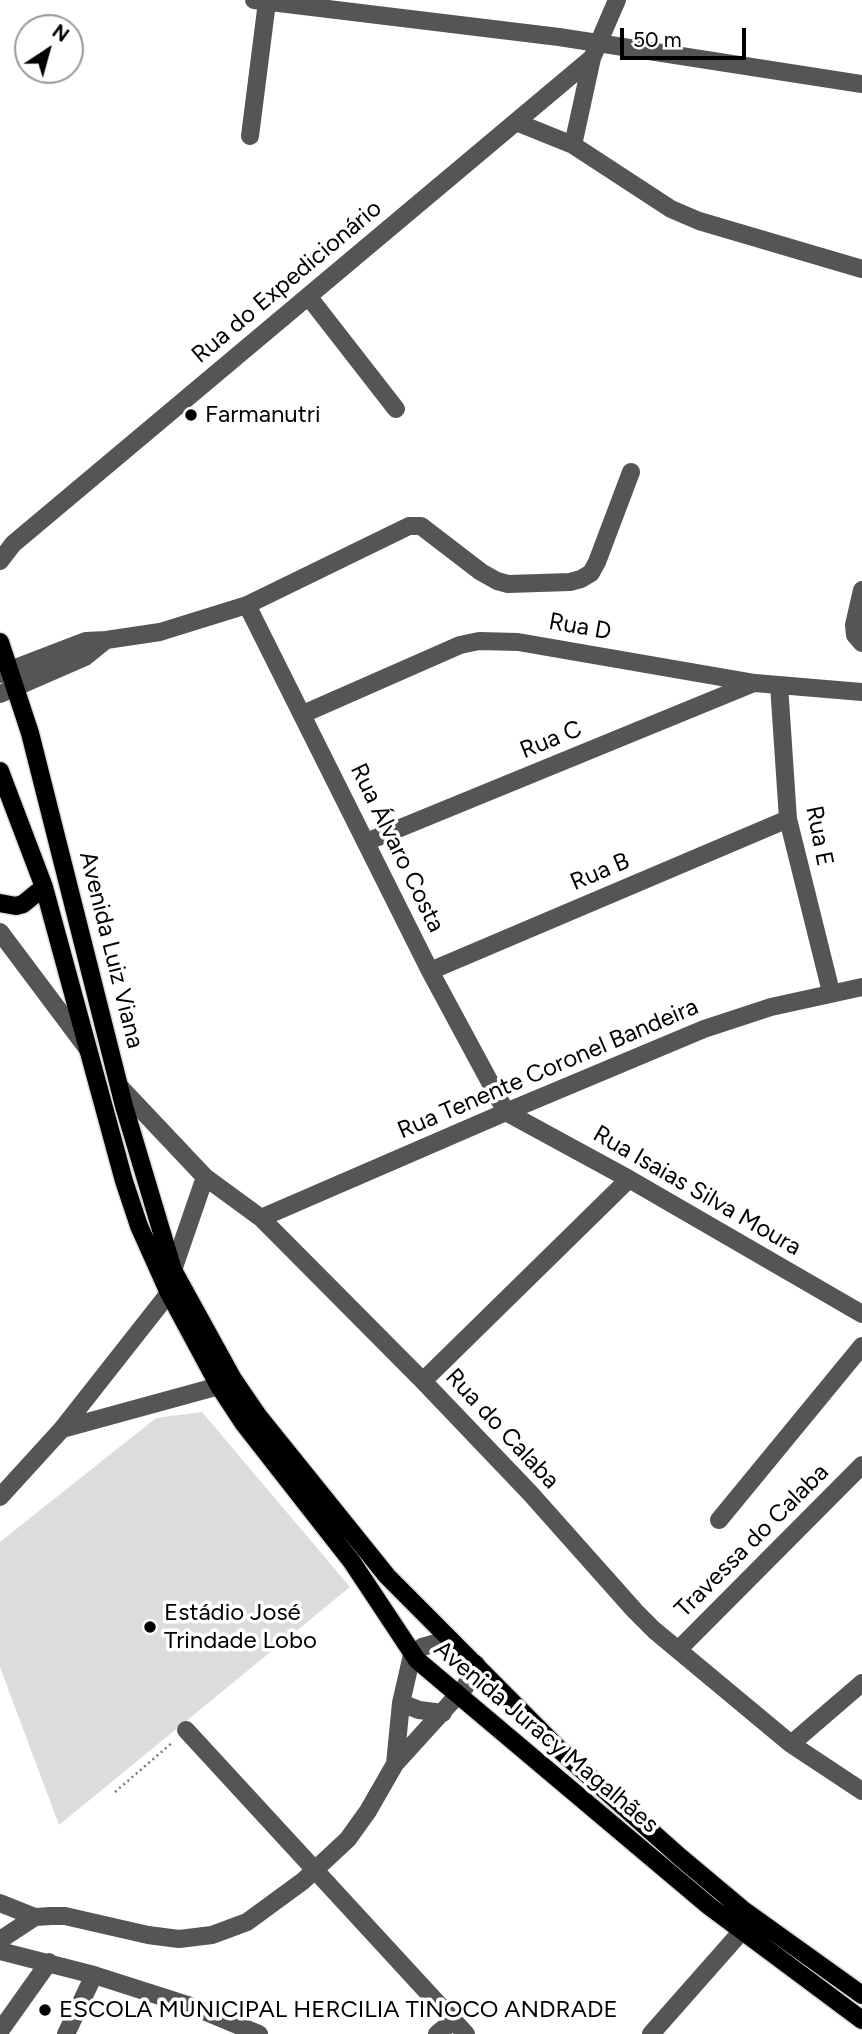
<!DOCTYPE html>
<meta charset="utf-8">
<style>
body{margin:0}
#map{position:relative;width:862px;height:2034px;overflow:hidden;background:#fff;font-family:Figtree,sans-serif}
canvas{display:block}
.north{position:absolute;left:14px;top:14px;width:70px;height:70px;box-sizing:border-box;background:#fff;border:2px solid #999;border-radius:50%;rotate:36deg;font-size:19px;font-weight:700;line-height:28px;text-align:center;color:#000}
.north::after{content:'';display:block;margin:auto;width:24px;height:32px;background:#000;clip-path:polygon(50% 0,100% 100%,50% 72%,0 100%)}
.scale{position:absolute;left:620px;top:28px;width:126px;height:32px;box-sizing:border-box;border:4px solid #000;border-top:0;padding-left:9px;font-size:21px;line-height:24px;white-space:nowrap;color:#000;-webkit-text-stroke:5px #fff;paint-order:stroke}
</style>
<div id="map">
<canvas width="862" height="2034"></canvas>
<div class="north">N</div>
<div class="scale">50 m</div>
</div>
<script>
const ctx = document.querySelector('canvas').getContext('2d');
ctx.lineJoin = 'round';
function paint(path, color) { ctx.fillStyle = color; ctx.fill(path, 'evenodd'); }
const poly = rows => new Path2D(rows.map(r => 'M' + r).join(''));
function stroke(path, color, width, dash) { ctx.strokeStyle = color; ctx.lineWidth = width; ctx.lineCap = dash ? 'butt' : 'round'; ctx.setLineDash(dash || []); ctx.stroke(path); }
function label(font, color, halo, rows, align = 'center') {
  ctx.font = font + ' Figtree,sans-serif'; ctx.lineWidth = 7; ctx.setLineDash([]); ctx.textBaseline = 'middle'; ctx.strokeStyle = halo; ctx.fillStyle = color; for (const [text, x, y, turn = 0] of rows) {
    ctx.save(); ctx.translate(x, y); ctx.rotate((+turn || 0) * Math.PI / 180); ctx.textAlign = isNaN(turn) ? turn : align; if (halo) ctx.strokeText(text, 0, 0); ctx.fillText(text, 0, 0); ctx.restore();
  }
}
const green = poly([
 [202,1412,350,1587,59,1825,0,1667,0,1542,156,1418]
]);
const path = poly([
 [115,1792,173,1742]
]);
const minor = poly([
 [254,0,559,37,862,84],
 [516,122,573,145,671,209,699,221,862,269],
 [250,136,267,2],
 [573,145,592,58,617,0],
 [308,296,396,409],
 [0,561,13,544,592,58],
 [862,590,854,625,855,635,862,643],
 [247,605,430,971,506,1112,629,1179,862,1314],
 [0,674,86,641,106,640,160,632,247,605,409,526,421,526,481,572,497,581,508,584,570,582,581,579,591,573,597,562,631,472],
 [779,685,788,819,831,992],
 [0,694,85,657,106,640],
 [303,714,460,645,479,641,518,642,755,683,862,692],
 [366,842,754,683],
 [0,932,87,1048],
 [430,971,788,819],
 [119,1086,205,1177,261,1218,423,1381,530,1493,635,1611,654,1630,791,1744,862,1791],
 [261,1218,506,1112,704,1029,771,1007,862,987],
 [173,1270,205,1177],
 [423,1381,629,1179],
 [62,1429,219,1386],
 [0,1497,62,1429,169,1293],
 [719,1520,862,1346],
 [678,1650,862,1465],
 [401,1703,419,1710,443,1713],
 [186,1730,466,2034],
 [791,1744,862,1683],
 [395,1764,401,1703,412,1655,422,1647,450,1639],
 [0,1903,35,1917],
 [0,1940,35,1917,51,1916,65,1916,148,1935,179,1939,212,1935,247,1922,303,1881,348,1839,368,1811,395,1764,465,1687,476,1664],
 [0,1951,94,1975,194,2007,259,2034],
 [0,2031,49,1962],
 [66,2034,94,1975],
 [437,2034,454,2020],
 [651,2034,741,1932]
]);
const major = poly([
 [0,642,30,733,124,1106,173,1270,233,1379,259,1417,387,1576,562,1752,680,1857,742,1909,862,1995],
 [0,771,44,887,124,1181,139,1226,169,1293,219,1386,244,1424,352,1562,417,1660,709,1906,862,2020],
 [0,903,16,906,23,904,44,887]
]);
const markers = [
 [191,415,7,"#000"],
 [150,1627,7,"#000"],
 [45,2010,7,"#000"]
];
const streetNames = [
 ["Rua do Expedicionário",287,282,-40],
 ["Rua D",580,627,10],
 ["Rua C",551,740,-22],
 ["Rua E",819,836,79],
 ["Rua Álvaro Costa",397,848,64],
 ["Rua B",600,872,-23],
 ["Avenida Luiz Viana",111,950,76],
 ["Rua Tenente Coronel Bandeira",548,1069,-23],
 ["Rua Isaias Silva Moura",697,1191,30],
 ["Rua do Calaba",502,1429,47],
 ["Travessa do Calaba",752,1541,-45],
 ["Avenida Juracy Magalhães",546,1737,40]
];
const poiNames = [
 ["Farmanutri",205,415],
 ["Estádio José",164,1613],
 ["Trindade Lobo",164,1641],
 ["ESCOLA MUNICIPAL HERCILIA TINOCO ANDRADE",59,2010]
];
paint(green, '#dcdcdc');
stroke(major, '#dbdbdb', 21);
stroke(path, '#777', 2.5, [2, 3.5]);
stroke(minor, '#555', 18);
stroke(major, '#000', 18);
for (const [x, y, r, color] of markers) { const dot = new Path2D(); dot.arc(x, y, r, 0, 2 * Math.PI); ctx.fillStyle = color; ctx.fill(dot); stroke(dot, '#fff', 2.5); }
label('24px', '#000', '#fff', streetNames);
label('24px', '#000', '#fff', poiNames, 'left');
</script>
